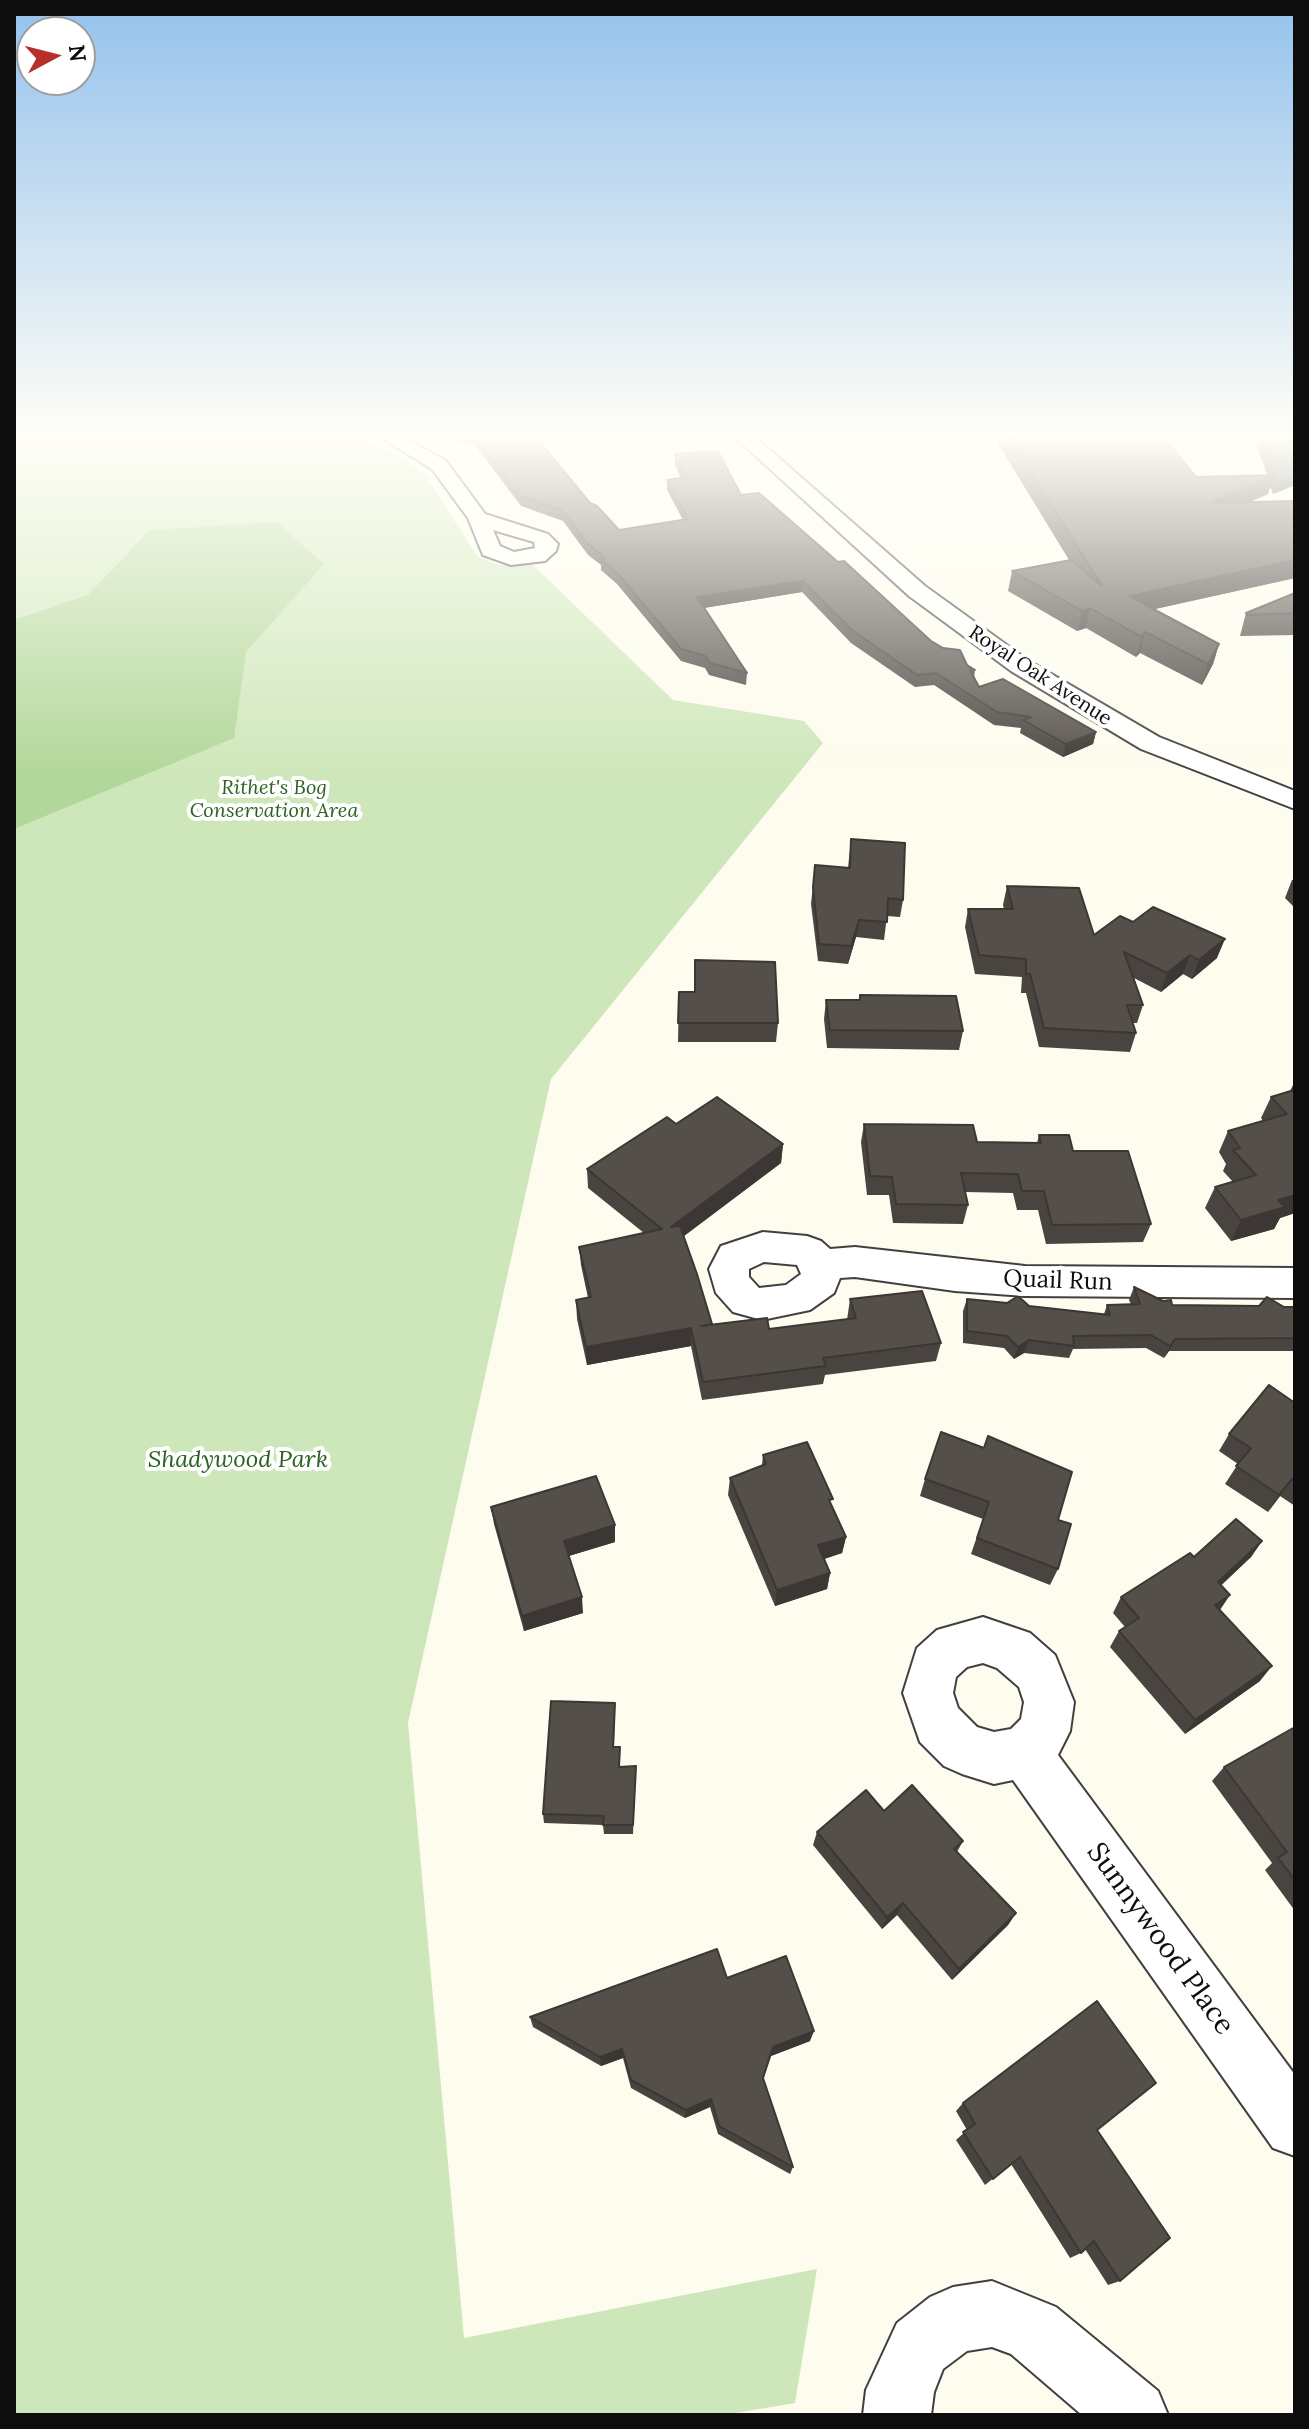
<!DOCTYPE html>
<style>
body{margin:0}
#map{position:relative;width:1309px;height:2429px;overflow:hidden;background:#fefcee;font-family:Lora,serif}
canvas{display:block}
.frame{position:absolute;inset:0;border:16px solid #0d0d0d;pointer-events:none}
.north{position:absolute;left:16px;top:16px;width:80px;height:80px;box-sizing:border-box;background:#fff;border:2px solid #9e9e9e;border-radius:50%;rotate:83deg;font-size:22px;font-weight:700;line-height:32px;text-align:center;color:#0d0d0d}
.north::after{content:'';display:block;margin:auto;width:28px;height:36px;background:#b62f2d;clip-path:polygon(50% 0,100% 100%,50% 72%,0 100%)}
</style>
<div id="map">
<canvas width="1309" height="2429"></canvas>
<div class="frame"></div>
<div class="north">N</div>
</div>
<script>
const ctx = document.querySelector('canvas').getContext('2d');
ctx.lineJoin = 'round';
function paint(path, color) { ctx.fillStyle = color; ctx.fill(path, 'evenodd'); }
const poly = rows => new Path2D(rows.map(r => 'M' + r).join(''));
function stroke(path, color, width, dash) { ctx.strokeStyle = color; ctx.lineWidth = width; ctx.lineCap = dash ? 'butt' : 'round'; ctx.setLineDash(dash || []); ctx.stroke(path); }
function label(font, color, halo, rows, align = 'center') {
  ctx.font = font + ' Lora,serif'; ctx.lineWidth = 8; ctx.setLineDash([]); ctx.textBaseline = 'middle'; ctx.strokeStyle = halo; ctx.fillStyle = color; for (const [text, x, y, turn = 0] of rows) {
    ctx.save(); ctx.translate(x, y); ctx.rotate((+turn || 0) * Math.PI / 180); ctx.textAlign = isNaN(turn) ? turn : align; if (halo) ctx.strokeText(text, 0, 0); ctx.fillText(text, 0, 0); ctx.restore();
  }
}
const green = poly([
 [14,437,358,437,404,459,425,475,478,557,499,565,533,565,673,700,804,721,823,743,551,1079,408,1723,464,2338,817,2269,795,2403,724,2415,14,2415]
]);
const forest = poly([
 [277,522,324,564,246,652,234,738,14,829,14,620,88,595,150,530]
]);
const minor = poly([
 [380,437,403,437,446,461,485,514,548,534,558,544,556,551,545,561,511,565,483,555,468,518,432,469,380,437],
 [493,530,534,542,535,548,514,552,500,546,493,530],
 [735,437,755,437,925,586,1029,661,1159,737,1295,791,1295,809,1141,749,1011,671,909,596,735,437],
 [763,1232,807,1236,821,1241,830,1249,855,1247,1025,1266,1295,1268,1295,1298,1025,1296,955,1291,855,1277,840,1278,834,1293,810,1310,762,1320,733,1312,716,1293,709,1269,721,1246,763,1232],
 [764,1262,797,1265,801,1274,786,1285,759,1288,749,1277,749,1269,764,1262],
 [983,1617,1030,1633,1055,1655,1074,1702,1070,1731,1058,1755,1295,2075,1295,2156,1273,2148,1013,1780,994,1784,962,1774,944,1766,920,1742,903,1693,917,1648,937,1630,983,1617],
 [983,1663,997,1668,1019,1687,1024,1702,1021,1719,1011,1729,994,1732,977,1727,958,1708,953,1693,956,1677,967,1667,983,1663],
 [992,2281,1056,2307,1158,2391,1168,2415,1082,2415,1011,2354,992,2347,967,2351,943,2369,934,2392,931,2415,863,2415,866,2390,897,2323,930,2297,953,2287,992,2281]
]);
const wall = poly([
 [454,437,536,437,590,503,619,530,683,520,667,490,667,480,681,478,675,465,675,454,741,495,838,562,931,641,975,670,974,678,979,687,1096,732,1093,744,1063,757,1020,733,1021,728,994,725,934,685,915,687,851,643,802,592,704,608,747,673,746,685,709,675,705,668,681,661,617,584,601,570,601,565,588,555,563,521,521,506,475,445,460,443],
 [998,437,1088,437,1090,441,1196,477,1267,475,1254,437,1295,437,1295,485,1273,494,1270,486,1268,494,1249,502,1295,501,1295,578,1154,609,1219,644,1213,664,1202,685,1140,653,1136,657,1086,628,1077,631,1008,591,1012,571,1069,560,997,442],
 [1295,593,1295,635,1240,636,1246,613],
 [851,839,903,900,900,917,887,916,884,940,856,937,848,964,818,961,811,904,815,865,848,868],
 [1295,879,1295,908,1285,898,1292,880],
 [1007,886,1094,935,1133,922,1217,958,1192,979,1183,974,1161,992,1134,978,1143,1005,1137,1023,1133,1023,1136,1033,1130,1052,1039,1047,1026,993,1021,993,1022,977,975,974,965,927,968,909,1004,909,1003,905],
 [679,992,778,1023,776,1042,678,1042],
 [860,995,963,1031,959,1050,827,1048,824,1019,826,1000,859,1000],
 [1295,1081,1295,1213,1280,1218,1274,1229,1231,1241,1205,1208,1215,1187,1233,1182,1223,1171,1226,1164,1219,1152,1228,1131,1263,1121,1261,1118,1271,1097,1290,1091],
 [676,1124,783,1144,781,1163,683,1236,711,1325,769,1329,847,1320,850,1299,941,1343,936,1361,825,1375,823,1384,702,1400,691,1346,587,1365,577,1319,576,1300,588,1298,581,1265,579,1247,644,1233,588,1188,587,1169],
 [864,1124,977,1142,1037,1143,1039,1135,1073,1151,1151,1224,1143,1242,1046,1244,1038,1210,1017,1210,1013,1193,965,1192,968,1205,963,1224,893,1223,889,1195,867,1195,861,1142],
 [1134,1287,1172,1305,1295,1307,1295,1351,1169,1351,1164,1358,1146,1348,1073,1349,1069,1358,1024,1353,1014,1359,1004,1348,963,1343,963,1311,967,1299,1104,1314,1107,1305,1131,1304,1129,1300],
 [1295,1403,1295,1506,1280,1496,1268,1512,1225,1484,1238,1464,1219,1451,1229,1434],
 [763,1455,832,1506,846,1537,842,1553,824,1559,830,1573,827,1589,775,1606,728,1495,730,1478,762,1465],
 [925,1479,1058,1520,1058,1569,1050,1585,971,1554,983,1519,920,1496],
 [491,1507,615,1525,615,1542,569,1556,583,1613,524,1631,494,1524],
 [1262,1541,1251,1557,1221,1585,1220,1611,1260,1681,1185,1734,1110,1647,1119,1631,1125,1627,1113,1613,1121,1597],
 [615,1703,614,1747,620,1747,620,1767,636,1766,633,1834,604,1834,603,1825,544,1823,543,1814],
 [1295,1727,1295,1911,1265,1870,1272,1863,1212,1781,1224,1767],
 [884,1811,963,1841,957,1852,1016,1913,1008,1925,952,1980,897,1915,882,1929,813,1845,817,1832],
 [727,1978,810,2041,771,2056,763,2078,793,2167,790,2174,718,2134,710,2107,685,2118,631,2088,623,2058,601,2066,533,2027,530,2017],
 [963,2103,1097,2130,1120,2281,1108,2285,1085,2249,1081,2253,1070,2258,1011,2164,985,2185,956,2140,967,2130,956,2111]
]);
const shadedWall = poly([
 [1274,475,1268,494,1205,522,1210,503],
 [1295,476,1295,485,1273,494,1277,484],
 [1295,560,1295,578,1124,616,1129,596],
 [803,581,802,592,697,609,697,597],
 [1090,608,1086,628,1077,631,1082,611],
 [1145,632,1140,653,1136,657,1142,637],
 [1219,644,1213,664,1202,685,1208,664],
 [1096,732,1093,744,1063,757,1066,744],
 [859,920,856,937,848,964,851,946],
 [1225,939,1217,958,1192,979,1199,960],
 [1190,955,1183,974,1161,992,1167,973],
 [783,1144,781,1163,671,1246,671,1227],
 [1295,1195,1295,1213,1280,1218,1274,1229,1231,1241,1241,1220,1278,1200],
 [691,1328,691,1346,587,1365,586,1347],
 [1175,1339,1169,1351,1164,1358,1170,1346],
 [1029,1340,1024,1353,1014,1359,1018,1347],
 [1292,1479,1280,1496,1268,1512,1279,1495],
 [615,1525,615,1542,565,1557,564,1541],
 [846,1537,842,1553,815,1562,818,1545],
 [1262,1541,1251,1557,1208,1598,1218,1582],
 [830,1573,827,1589,775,1606,777,1590],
 [1230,1595,1220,1610,1215,1605],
 [582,1597,583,1613,524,1631,522,1616],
 [1272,1666,1260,1681,1185,1734,1195,1720],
 [903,1903,897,1915,882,1929,887,1917],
 [1016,1913,1008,1925,952,1980,959,1969],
 [814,2031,810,2041,771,2056,773,2047],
 [622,2049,623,2058,601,2066,600,2057],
 [711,2099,710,2107,685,2118,686,2110]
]);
const building = poly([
 [475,437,536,437,590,503,597,506,619,530,688,519,667,480,687,477,675,454,718,451,741,495,759,493,838,562,844,561,931,641,943,648,960,650,967,665,975,670,970,670,979,687,1003,679,1096,732,1066,744,1023,720,1031,717,997,712,936,673,917,675,853,631,803,581,697,597,747,673,710,663,705,656,681,649,617,573,600,559,605,558,588,544,562,510,520,496,475,437],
 [1009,437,1088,437,1090,441,1132,440,1135,437,1163,437,1196,477,1274,475,1210,503,1295,501,1295,560,1129,596,1219,644,1208,664,1145,632,1142,637,1090,608,1082,611,1012,571,1071,560,1102,586,1009,437],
 [1261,437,1295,437,1295,476,1277,484,1261,437],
 [1295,593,1295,613,1247,615,1246,613,1295,593],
 [851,839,905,843,903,900,888,898,887,922,859,920,851,946,819,944,813,887,815,865,850,868,851,839],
 [1007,886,1079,888,1094,935,1120,916,1133,922,1153,907,1225,939,1199,960,1190,955,1167,973,1124,952,1143,1005,1127,1005,1136,1033,1044,1028,1030,974,1026,974,1026,959,979,955,968,909,1013,909,1007,886],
 [695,960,775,962,778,1023,678,1023,679,992,695,992,695,960],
 [860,995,956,996,963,1031,830,1030,826,1000,860,1000,860,995],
 [1295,1084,1295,1195,1278,1200,1285,1207,1241,1220,1215,1187,1256,1175,1233,1150,1240,1148,1228,1131,1287,1114,1271,1097,1294,1090,1295,1084],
 [717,1097,783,1144,671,1227,680,1226,697,1274,712,1324,701,1326,767,1318,769,1329,856,1318,850,1299,922,1291,941,1343,823,1358,826,1366,703,1382,691,1328,586,1347,576,1300,591,1297,579,1247,662,1229,587,1169,667,1117,676,1124,717,1097],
 [864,1124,973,1125,977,1142,1041,1143,1039,1135,1069,1135,1073,1151,1128,1151,1151,1224,1052,1225,1044,1191,1022,1191,1018,1174,961,1173,968,1205,896,1204,892,1177,870,1176,864,1124],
 [1134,1287,1163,1301,1171,1300,1172,1305,1259,1306,1267,1297,1284,1307,1295,1307,1295,1338,1175,1339,1170,1346,1151,1335,1073,1336,1074,1346,1029,1340,1018,1347,1007,1336,967,1331,967,1299,1007,1303,1018,1296,1029,1306,1110,1315,1107,1305,1140,1304,1134,1287],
 [1269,1385,1295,1403,1295,1482,1292,1479,1279,1495,1236,1466,1251,1448,1229,1434,1269,1385],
 [941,1432,984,1448,988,1436,1072,1472,1058,1520,1071,1524,1058,1569,977,1538,989,1502,925,1479,941,1432],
 [807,1442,833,1499,829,1500,846,1537,818,1545,830,1573,777,1590,730,1478,766,1464,763,1455,807,1442],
 [596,1476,615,1525,564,1541,582,1597,522,1616,491,1507,596,1476],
 [1236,1519,1262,1541,1218,1582,1230,1595,1215,1605,1272,1666,1195,1720,1119,1631,1139,1618,1121,1597,1190,1553,1194,1557,1236,1519],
 [551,1701,615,1703,613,1747,620,1747,619,1767,636,1766,633,1825,603,1825,604,1816,543,1814,551,1701],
 [1295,1727,1295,1880,1278,1858,1287,1852,1224,1767,1295,1727],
 [912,1785,963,1841,954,1849,1016,1913,959,1969,903,1903,887,1917,817,1832,866,1790,884,1811,912,1785],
 [717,1949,727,1978,786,1956,814,2031,773,2047,763,2078,793,2167,719,2126,711,2099,686,2110,631,2080,622,2049,600,2057,530,2017,717,1949],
 [1097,2001,1156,2083,1097,2130,1170,2238,1120,2281,1094,2241,1081,2253,1020,2157,993,2179,963,2132,975,2124,963,2103,1097,2001]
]);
const farStreetnames = [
 ["Royal Oak Avenue",1040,676,33]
];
const farParknames = [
 ["Rithet's Bog",274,788],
 ["Conservation Area",274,811]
];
const streetNames = [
 ["Quail Run",1058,1281,2]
];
const parkNames = [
 ["Shadywood Park",238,1460]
];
const nearStreetnames = [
 ["Sunnywood Place",1160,1939,54]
];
paint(green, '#cee7ba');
paint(forest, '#b2d79a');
stroke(minor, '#404040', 4);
paint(minor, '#fff');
paint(wall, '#494440');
paint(shadedWall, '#3c3734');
paint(building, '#554f4a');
stroke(building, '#3c3734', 2);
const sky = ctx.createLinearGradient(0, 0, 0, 777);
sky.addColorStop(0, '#94c2ec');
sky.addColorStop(0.56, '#fffef7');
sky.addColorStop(1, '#fffef700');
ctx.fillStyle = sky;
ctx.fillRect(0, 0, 1309, 777);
label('20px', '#0d0d0d', '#fff', farStreetnames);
label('italic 20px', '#2b6121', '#fff', farParknames);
label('24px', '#0d0d0d', '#fff', streetNames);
label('italic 24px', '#2b6121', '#fff', parkNames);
label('28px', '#0d0d0d', '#fff', nearStreetnames);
</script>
